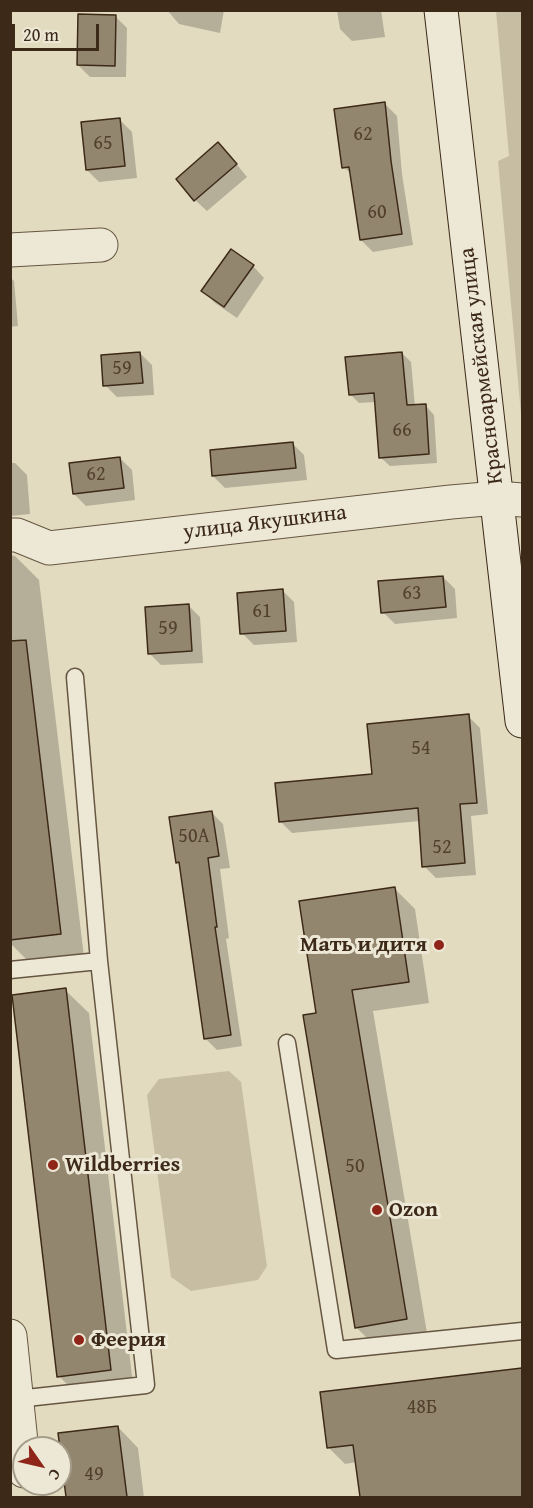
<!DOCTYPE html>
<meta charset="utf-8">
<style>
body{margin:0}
#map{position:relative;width:533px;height:1508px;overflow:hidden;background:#e3dbc0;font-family:"Gentium Book Plus",serif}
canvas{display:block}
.frame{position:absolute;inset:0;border:12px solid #3c2917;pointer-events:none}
.north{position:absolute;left:12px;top:1436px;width:60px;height:60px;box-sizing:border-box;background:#ede8d6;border:2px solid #a69c8a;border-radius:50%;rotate:124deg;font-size:16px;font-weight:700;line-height:24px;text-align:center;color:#3c2917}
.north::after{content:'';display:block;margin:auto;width:21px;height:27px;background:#8f2418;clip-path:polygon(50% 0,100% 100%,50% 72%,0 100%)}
.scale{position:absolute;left:12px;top:24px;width:87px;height:27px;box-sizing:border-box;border:3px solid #3c2917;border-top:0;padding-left:8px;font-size:18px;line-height:21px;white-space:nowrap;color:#3c2917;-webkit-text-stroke:4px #ede8d6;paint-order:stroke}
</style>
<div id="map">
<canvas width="533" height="1508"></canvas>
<div class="frame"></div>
<div class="north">С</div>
<div class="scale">20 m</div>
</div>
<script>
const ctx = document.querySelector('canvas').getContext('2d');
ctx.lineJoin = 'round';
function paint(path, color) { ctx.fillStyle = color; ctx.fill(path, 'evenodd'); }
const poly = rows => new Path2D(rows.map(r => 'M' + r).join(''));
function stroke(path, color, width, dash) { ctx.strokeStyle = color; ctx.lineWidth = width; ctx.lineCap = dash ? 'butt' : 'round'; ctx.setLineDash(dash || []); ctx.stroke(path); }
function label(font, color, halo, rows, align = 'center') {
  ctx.font = font + ' "Gentium Book Plus",serif'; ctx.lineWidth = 6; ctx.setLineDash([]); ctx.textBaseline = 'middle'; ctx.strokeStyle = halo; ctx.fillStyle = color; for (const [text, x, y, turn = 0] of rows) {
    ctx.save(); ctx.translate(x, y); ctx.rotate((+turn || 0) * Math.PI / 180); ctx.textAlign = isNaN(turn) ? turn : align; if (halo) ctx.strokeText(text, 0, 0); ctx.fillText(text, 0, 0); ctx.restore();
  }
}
const green = poly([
 [496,11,522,11,522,425,498,161,509,156],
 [229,1071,241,1082,267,1266,258,1280,191,1291,171,1277,147,1095,159,1079]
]);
const shadow = poly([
 [167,10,224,10,220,33,179,24],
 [337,10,381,10,385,37,352,41,340,29],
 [115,16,127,28,126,77,90,77,78,65],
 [385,104,397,116,402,174,413,245,373,252,361,240,352,175,344,167],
 [120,120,132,132,137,178,99,182,87,170],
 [230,156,247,177,207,211,195,200],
 [253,266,264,278,237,318,215,303,203,291],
 [10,277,14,281,18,326,10,327],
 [140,353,152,365,154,395,117,397,105,385],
 [402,353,411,362,415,406,425,405,434,415,437,463,390,466,380,457,376,402,359,403,350,394],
 [292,443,304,455,307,480,225,488,213,476],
 [120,458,132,470,135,500,86,506,74,494],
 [10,463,15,463,27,475,30,514,10,516],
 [10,555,15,556,39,580,84,957,31,964,10,943],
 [443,577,455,589,457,618,395,624,383,612],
 [282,590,294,602,297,642,254,645,242,633],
 [188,605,200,617,203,663,161,665,149,653],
 [468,716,480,728,488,814,471,816,476,875,436,878,424,866,420,821,292,833,280,821,373,775],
 [211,812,223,824,230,868,220,869,229,938,226,939,242,1046,217,1050,205,1038,181,866,178,862],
 [394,888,415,909,429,1003,373,1011,428,1339,377,1348,356,1327,317,1014],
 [65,990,89,1013,134,1393,82,1400,59,1376],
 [522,1370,522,1498,361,1498,357,1462,345,1464,328,1447,322,1393],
 [118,1427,138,1448,144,1498,67,1498,59,1435]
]);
const building = poly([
 [78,14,116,15,115,66,77,65,78,14],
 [385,102,391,161,402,234,360,240,349,167,342,168,334,109,385,102],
 [120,118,125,166,86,170,81,122,120,118],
 [218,142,237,164,194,201,176,179,218,142],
 [231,249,254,265,224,307,201,291,231,249],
 [140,352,143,383,103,386,101,355,140,352],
 [402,352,407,405,426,404,429,454,379,458,374,393,349,395,345,357,402,352],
 [293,442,296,468,212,476,210,450,293,442],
 [120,457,124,488,73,494,69,463,120,457],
 [443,576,446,607,381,613,378,581,443,576],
 [283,589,286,631,240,634,237,593,283,589],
 [189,604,192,651,148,654,145,607,189,604],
 [26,640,61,934,10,940,10,641,26,640],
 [469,714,477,803,460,804,465,863,422,867,418,808,279,822,275,783,372,774,367,724,469,714],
 [212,811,219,856,208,858,217,927,215,927,231,1035,204,1039,179,862,176,863,169,817,212,811],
 [395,887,409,982,352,990,407,1319,355,1328,303,1015,316,1013,299,901,395,887],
 [66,988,111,1370,57,1377,12,995,66,988],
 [522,1368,522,1497,360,1497,353,1445,327,1448,320,1392,522,1368],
 [118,1426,127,1497,66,1497,58,1433,118,1426]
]);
const service = poly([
 [10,970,99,961,75,677],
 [287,1043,336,1350,522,1331],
 [17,1399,146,1385,99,961]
]);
const minor = poly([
 [10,250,101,245],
 [10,535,17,535,49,548,451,502,497,498,522,500],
 [10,1336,24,1471]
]);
const secondary = poly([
 [441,10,522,721]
]);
const markers = [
 [439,945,6,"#8f2418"],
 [53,1165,6,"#8f2418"],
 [377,1210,6,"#8f2418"],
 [79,1340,6,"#8f2418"]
];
const numberNames = [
 ["62",363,135],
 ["65",103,144],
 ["60",377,213],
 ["59",122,369],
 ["66",402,431],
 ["62",96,475],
 ["63",412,594],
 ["61",262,612],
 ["59",168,629],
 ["54",421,749],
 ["50А",194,837],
 ["52",442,848],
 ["50",355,1167],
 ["48Б",422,1408],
 ["49",94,1475]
];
const streetNames = [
 ["Красноармейская улица",482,366,-97],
 ["улица Якушкина",265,523,-7]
];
const poiNames = [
 ["Мать и дитя",427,945,"right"],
 ["Wildberries",65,1165],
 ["Ozon",389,1210],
 ["Феерия",91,1340]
];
paint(green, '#c7bda3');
paint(shadow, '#0003');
paint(building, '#93866f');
stroke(building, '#3c2917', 1.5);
stroke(service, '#665641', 19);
stroke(minor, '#665641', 35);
stroke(secondary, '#3c2917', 35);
stroke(service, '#ede8d6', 16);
stroke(minor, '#ede8d6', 33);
stroke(secondary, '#ede8d6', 33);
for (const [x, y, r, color] of markers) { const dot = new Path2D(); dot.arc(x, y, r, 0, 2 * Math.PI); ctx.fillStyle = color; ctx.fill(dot); stroke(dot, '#ede8d6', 2); }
label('20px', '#52402d', null, numberNames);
label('22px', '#3c2917', '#ede8d6', streetNames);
label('bold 22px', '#3c2917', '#ede8d6', poiNames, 'left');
</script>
